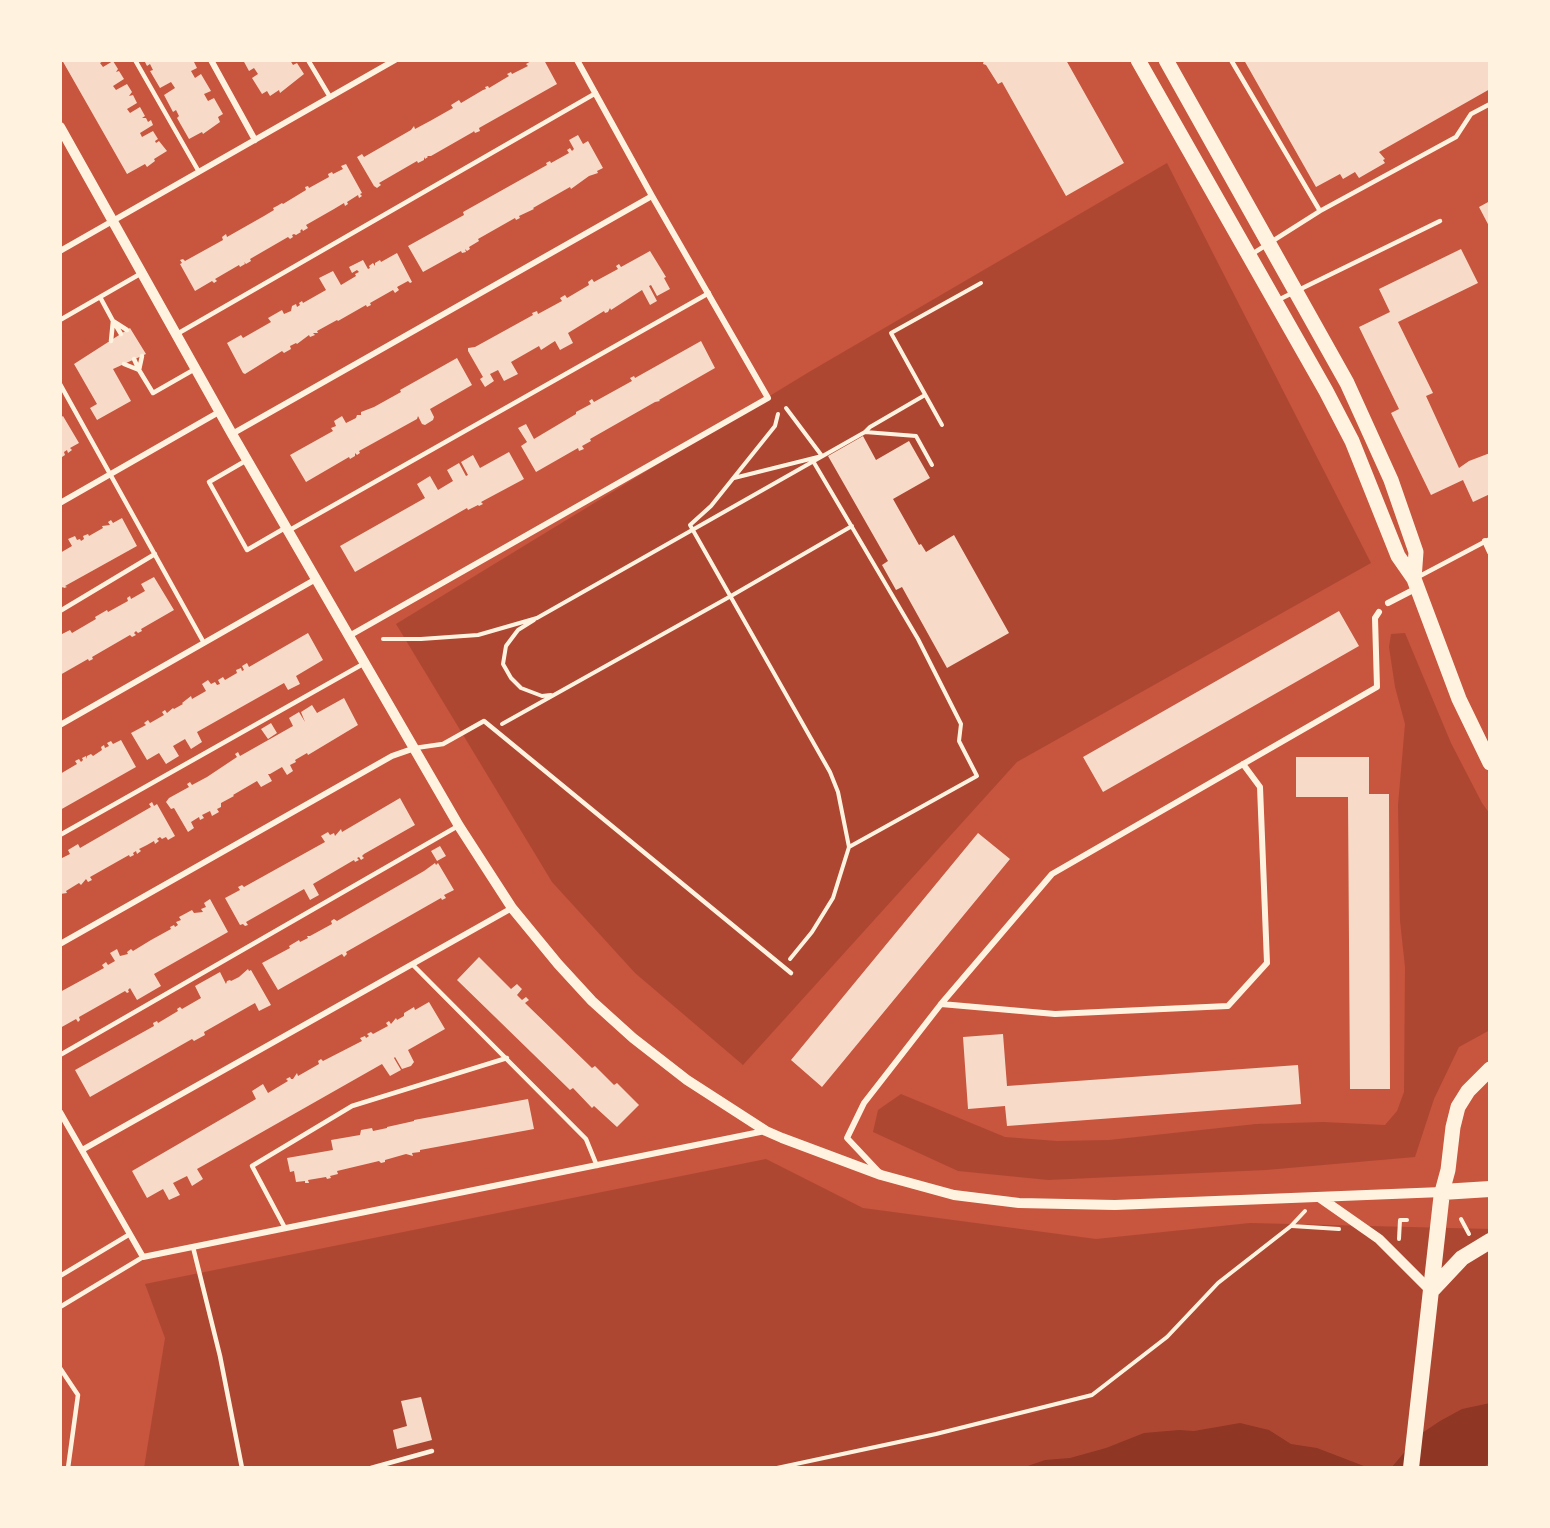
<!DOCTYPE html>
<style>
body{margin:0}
#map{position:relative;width:1550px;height:1528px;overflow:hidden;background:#c8553d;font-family:"Titillium Web",sans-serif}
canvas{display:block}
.frame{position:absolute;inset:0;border:62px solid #fff3e0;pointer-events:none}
</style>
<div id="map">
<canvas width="1550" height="1528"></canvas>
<div class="frame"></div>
</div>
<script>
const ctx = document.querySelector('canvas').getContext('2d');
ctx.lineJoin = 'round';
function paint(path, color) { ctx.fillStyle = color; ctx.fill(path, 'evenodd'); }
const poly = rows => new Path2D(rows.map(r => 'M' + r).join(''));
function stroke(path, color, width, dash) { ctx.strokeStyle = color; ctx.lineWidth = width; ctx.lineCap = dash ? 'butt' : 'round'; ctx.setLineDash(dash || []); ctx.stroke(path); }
const green = poly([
 [1167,163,1371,563,1017,762,743,1065,635,973,552,882,396,624,809,372],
 [1405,633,1451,743,1482,803,1490,814,1490,1030,1459,1047,1434,1099,1415,1157,1266,1170,1048,1180,958,1171,873,1132,878,1110,901,1094,1005,1137,1057,1141,1109,1140,1256,1124,1323,1122,1385,1125,1397,1111,1404,1092,1405,967,1400,921,1398,805,1405,724,1395,687,1389,647,1391,634],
 [766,1159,863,1208,1096,1239,1250,1223,1490,1229,1490,1468,144,1468,165,1338,145,1284]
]);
const water = poly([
 [1490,1403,1490,1462,1483,1468,1391,1468,1419,1435,1440,1421,1462,1409],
 [1240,1423,1269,1430,1291,1444,1317,1448,1369,1468,1022,1468,1045,1460,1070,1458,1106,1448,1144,1433,1179,1430,1194,1431]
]);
const building = poly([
 [62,60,105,60,100,63,103,67,113,61,118,69,116,72,119,71,124,79,113,86,116,90,127,84,132,92,129,96,133,95,137,103,127,109,130,113,140,107,145,116,142,118,146,118,148,122,151,120,153,125,140,133,142,137,153,131,158,139,155,141,156,143,159,141,167,151,154,159,155,161,147,167,145,164,127,174],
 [144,60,193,60,197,68,191,71,195,78,201,74,211,91,204,94,208,101,214,98,223,114,218,117,220,122,203,134,202,132,189,139,177,118,179,116,176,110,173,112,164,95,175,88,171,82,160,88,150,71,153,70,150,64,147,66],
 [243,60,290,60,293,65,297,63,304,74,280,93,279,90,270,96,267,91,262,94,252,78,258,74,254,68,249,71],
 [533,60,544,60,557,84,479,128,480,131,475,133,474,131,473,132,431,156,427,156,428,157,425,159,424,157,424,160,418,163,417,161,379,183,381,185,377,188,374,186,357,157,362,154,364,157,411,130,414,126,415,129,430,121,453,108,451,105,459,100,461,103,483,90,486,89,485,87,488,86,489,88,509,76,507,74,511,72,512,74,528,66,526,64],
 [984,60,1066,60,1124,163,1066,196,1002,82,998,84,986,65,983,64],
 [1244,60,1490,60,1490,89,1379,152,1385,159,1383,160,1385,163,1359,178,1355,172,1343,179,1340,174,1316,187],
 [578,135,583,144,588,141,603,168,597,171,598,173,589,176,571,189,570,187,533,208,534,209,519,216,520,218,516,220,515,218,478,239,479,241,469,247,470,249,467,251,465,249,466,252,462,253,461,251,423,272,408,246,464,215,463,212,547,165,546,163,550,161,551,163,569,153,567,150,570,148,572,151,574,149,569,140],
 [346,164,362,193,360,194,362,196,359,198,358,195,347,202,348,204,345,206,344,203,334,209,306,225,308,228,303,231,302,229,300,231,301,232,296,235,294,234,292,235,293,237,290,239,288,237,250,259,251,261,246,264,244,262,245,264,240,267,239,265,215,279,217,281,214,283,212,281,195,291,180,264,182,263,180,260,183,259,185,261,223,240,222,237,226,234,227,237,264,216,274,210,273,208,277,206,282,203,283,204,306,190,305,187,308,186,309,188,329,177,328,174,332,172,333,174,343,169,341,166],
 [1490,201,1490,228,1479,207],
 [1461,249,1478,283,1398,322,1433,393,1426,396,1459,468,1469,461,1490,453,1490,494,1473,502,1463,480,1431,495,1391,413,1399,409,1359,327,1390,312,1379,289],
 [650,251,666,277,664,278,670,289,657,296,651,285,649,286,657,301,650,305,642,290,611,310,610,308,608,312,605,313,604,311,568,333,573,343,560,350,555,341,541,350,539,346,511,362,518,374,504,381,498,370,490,374,494,381,485,387,480,379,483,377,468,351,468,348,475,347,533,315,532,313,537,311,538,314,562,301,560,298,565,295,567,298,589,285,588,282,592,279,594,282,618,269,616,266,619,264,621,267],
 [397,253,412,282,410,283,408,281,397,287,399,290,395,293,393,290,370,303,371,305,367,307,366,305,338,321,337,320,317,331,318,333,313,333,315,335,310,337,309,335,297,344,296,343,290,346,291,349,284,353,282,351,245,374,243,373,227,343,241,335,243,338,271,322,268,318,282,310,284,314,291,311,292,306,296,304,297,307,300,305,299,303,302,301,303,303,326,290,319,278,333,271,341,285,356,276,355,274,359,272,357,270,352,273,349,267,363,260,368,269,370,268,369,266,373,263,375,266,375,263,380,260,381,262],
 [130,328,146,354,113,369,131,401,97,420,90,408,97,404,74,364],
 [701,341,715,368,659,400,660,401,655,402,590,439,591,441,582,446,584,449,579,451,578,448,536,472,521,446,527,442,518,428,526,424,534,439,576,414,576,412,591,404,589,401,592,399,594,402,632,381,630,378,634,376,635,378],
 [457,358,472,385,430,409,434,417,433,420,425,425,422,424,418,416,417,419,359,451,360,453,357,455,355,453,355,456,350,459,349,457,306,482,290,455,333,431,331,428,336,426,334,421,342,416,346,423,356,418,357,415,361,415,361,412,374,407,401,392,400,390],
 [63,416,79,443,70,448,72,450,68,453,67,450,64,452,65,455,62,457,60,454,60,418],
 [863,436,876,460,909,441,930,478,893,499,919,545,921,544,926,552,954,535,1009,633,947,668,902,587,896,590,882,565,888,561,828,456],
 [509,452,524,479,481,502,483,504,479,506,478,505,468,510,467,508,355,572,340,546,425,498,417,484,430,476,438,490,453,481,447,470,459,463,466,476,468,475,461,462,473,455,480,468],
 [122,518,137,546,65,586,67,587,64,588,63,587,60,589,60,553,72,546,68,539,75,536,77,540,80,539,81,541,84,539,83,536,88,534,89,536,103,528,102,526,110,525,108,522,111,520,113,523],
 [154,577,174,610,141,629,142,631,138,633,136,631,134,633,136,635,132,637,130,635,92,657,93,659,89,661,88,659,60,675,60,635,70,630,72,633,96,619,95,617,107,610,108,612,128,601,127,598,130,596,131,599,145,591,141,584],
 [1339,611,1359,646,1103,792,1083,757],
 [308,633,323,660,296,676,300,684,288,690,284,683,197,732,202,742,191,749,185,739,173,746,179,756,166,764,159,753,147,760,131,733,146,725,144,723,148,720,150,723,164,715,162,712,165,710,167,713,173,708,174,709,183,704,182,703,191,696,192,699,206,691,202,684,208,680,211,684,215,682,217,685,220,684,218,680,223,677,225,680,237,673,236,670,241,668,242,671,244,670,242,666,247,663,249,667],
 [344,698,358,725,308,755,307,753,295,760,296,762,290,765,293,771,287,775,282,767,270,774,268,774,272,781,261,787,257,781,233,795,234,796,221,803,221,807,217,809,219,812,212,816,210,811,202,815,204,818,200,820,199,817,191,822,194,828,188,832,174,808,171,809,166,802,169,798,189,787,187,784,190,782,192,785,207,777,237,757,235,754,238,752,240,756,293,726,289,718,299,712,305,722,301,712,312,705,317,713],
 [271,723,277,733,268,739,261,729],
 [121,740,136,767,60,810,60,774,77,764,75,761,79,759,81,762,83,760,82,758,86,756,87,759,87,756,91,754,93,756,102,750,101,747,104,745,105,748,109,746,107,743,111,741,113,744],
 [1296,757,1369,757,1369,794,1389,794,1390,1089,1350,1089,1348,797,1296,797],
 [400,798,415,825,364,854,362,856,364,858,361,860,359,857,357,858,359,860,355,862,354,860,313,884,319,895,310,900,304,889,246,922,248,925,245,926,243,924,240,925,225,898,240,890,238,887,242,885,244,887,325,842,321,836,328,832,330,835,334,833,335,836,341,829,342,832],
 [152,802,154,806,157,804,175,836,168,840,166,837,162,839,160,837,157,839,159,841,155,844,154,841,147,845,139,849,141,851,137,854,136,851,133,853,134,855,130,857,129,855,90,877,92,880,88,882,86,879,81,885,79,883,66,891,67,893,60,894,60,859,70,854,68,850,78,844,80,848,151,807,149,804],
 [978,833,1010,859,822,1087,791,1060],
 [440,846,446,856,437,861,431,851],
 [435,863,436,865,438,863,454,890,444,895,446,898,442,900,441,898,346,952,347,954,344,957,342,954,340,955,278,990,262,963,290,948,289,946,299,940,300,942,308,938,307,936,310,936,332,924,331,921,334,919,337,921,424,871],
 [210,899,228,932,154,974,161,986,137,1000,130,988,128,990,129,992,127,993,125,991,79,1017,80,1020,78,1022,76,1019,60,1028,60,992,104,968,102,965,106,962,108,965,115,961,110,953,117,949,120,956,128,954,127,952,131,949,133,951,151,940,171,929,170,927,174,925,175,927,178,925,176,922,181,920,179,917,192,910,194,913,203,912,201,909,206,907,204,903],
 [479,957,511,989,517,984,522,989,517,995,522,1000,526,997,529,1000,525,1003,592,1068,595,1066,614,1085,617,1083,639,1105,617,1127,594,1106,592,1108,573,1088,570,1090,457,980],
 [248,969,249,971,251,970,271,1005,259,1011,255,1003,204,1032,205,1035,194,1041,192,1039,90,1097,75,1070,154,1026,153,1023,157,1021,158,1023,178,1011,177,1009,180,1007,182,1009,201,998,195,986,220,972,226,984,227,981,230,980,231,981,239,977],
 [429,1002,445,1029,408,1050,414,1062,411,1066,402,1069,395,1057,394,1058,401,1070,390,1076,382,1064,197,1169,203,1179,192,1186,187,1176,173,1183,180,1195,169,1200,163,1189,147,1198,132,1171,256,1099,252,1091,263,1084,268,1093,288,1081,286,1079,290,1077,291,1079,293,1079,297,1073,298,1076,319,1064,318,1061,321,1059,323,1061,362,1041,360,1038,365,1036,366,1038,369,1036,367,1034,371,1032,373,1034,388,1026,386,1023,389,1021,391,1024,396,1018,397,1020,404,1016,404,1013,414,1007,415,1010],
 [1003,1034,1007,1086,1298,1065,1301,1104,1007,1126,1005,1106,968,1109,963,1037],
 [528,1099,534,1129,420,1150,420,1152,412,1153,413,1156,406,1154,385,1160,385,1162,381,1163,379,1161,337,1171,338,1174,330,1176,331,1178,327,1179,326,1177,308,1180,309,1183,305,1183,305,1181,296,1182,294,1171,290,1172,287,1158,333,1150,331,1140,360,1135,361,1130,372,1128,373,1131,387,1128,387,1127,414,1121,414,1120],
 [421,1397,432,1440,397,1449,393,1430,407,1426,401,1401]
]);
const path = poly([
 [778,414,775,426,711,506,690,525,830,772,838,792,849,847,833,898,812,932,790,959],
 [942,425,891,333,981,283],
 [865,432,870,427,925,395],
 [813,461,918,639,961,724,959,741,977,776,849,847],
 [734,478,822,456,786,408],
 [534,620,518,630,506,646,503,664,511,678,521,688,542,696,551,695],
 [383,639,421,639,478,635,537,618,865,432,916,436,932,465],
 [502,724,731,596,852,526],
 [1461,1219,1469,1234],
 [1292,1226,1339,1229],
 [1399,1239,1400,1220,1407,1220],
 [777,1468,936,1434,1092,1395,1167,1337,1218,1283,1291,1226,1305,1211]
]);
const service = poly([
 [135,60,199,172],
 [308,60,330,97],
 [1231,60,1320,211,1252,254],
 [1320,211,1456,137,1471,114,1490,104],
 [100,297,140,274],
 [1276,301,1440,221],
 [60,320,100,297,113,321,127,330],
 [115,324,121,334],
 [177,334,596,93],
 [111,341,113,321],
 [142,356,139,370,153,393,195,369],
 [134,359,139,370],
 [124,364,139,370],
 [60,384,204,643],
 [247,460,209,482,247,550,285,528],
 [288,531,709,293],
 [1418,577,1490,539],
 [60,611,155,554],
 [415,748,443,744,484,721,791,973],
 [60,835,363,664],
 [413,965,586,1139,597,1166],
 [60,1055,458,826],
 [285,1228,252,1166,352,1106,507,1058],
 [193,1247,220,1356,242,1468],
 [60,1276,130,1234],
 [60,1307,143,1257],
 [60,1368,78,1395,68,1468],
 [371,1468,432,1451]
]);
const minor = poly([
 [211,60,255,140],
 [60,251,395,60],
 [232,434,652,196],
 [60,503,219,412],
 [1485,541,1490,552],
 [1388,603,1417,588],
 [349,636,768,398,652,196,577,60],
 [60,725,316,579],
 [60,944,392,756,415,748],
 [941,1004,1055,1014,1228,1006,1267,963,1260,787,1243,764],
 [60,1112,143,1257,765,1131],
 [82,1150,512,908],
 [879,1172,847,1138,864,1103,941,1004,1052,874,1377,687,1375,618,1379,612]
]);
const tertiary = poly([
 [60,127,232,434,459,826,512,908,558,964,592,1001,633,1038,687,1080,766,1131,782,1138,881,1175,954,1195,1019,1203,1115,1205,1442,1192],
 [1319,1197,1379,1239,1431,1291]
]);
const primary = poly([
 [1138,60,1326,391,1352,441,1398,556,1414,579,1459,699,1490,763],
 [1166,60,1347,383,1391,480,1416,552,1414,579],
 [1442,1192,1448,1170,1453,1127,1458,1107,1468,1091,1490,1069]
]);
const trunk = poly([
 [1431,1291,1462,1258,1490,1241],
 [1411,1468,1442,1192,1490,1189]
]);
paint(green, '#ae4732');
paint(water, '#8f3625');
paint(building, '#f7dbc8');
stroke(path, '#fff3e0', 4);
stroke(service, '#fff3e0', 4.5);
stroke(minor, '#fff3e0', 6);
stroke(tertiary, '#fff3e0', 10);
stroke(primary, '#fff3e0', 15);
stroke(trunk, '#fff3e0', 16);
</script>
